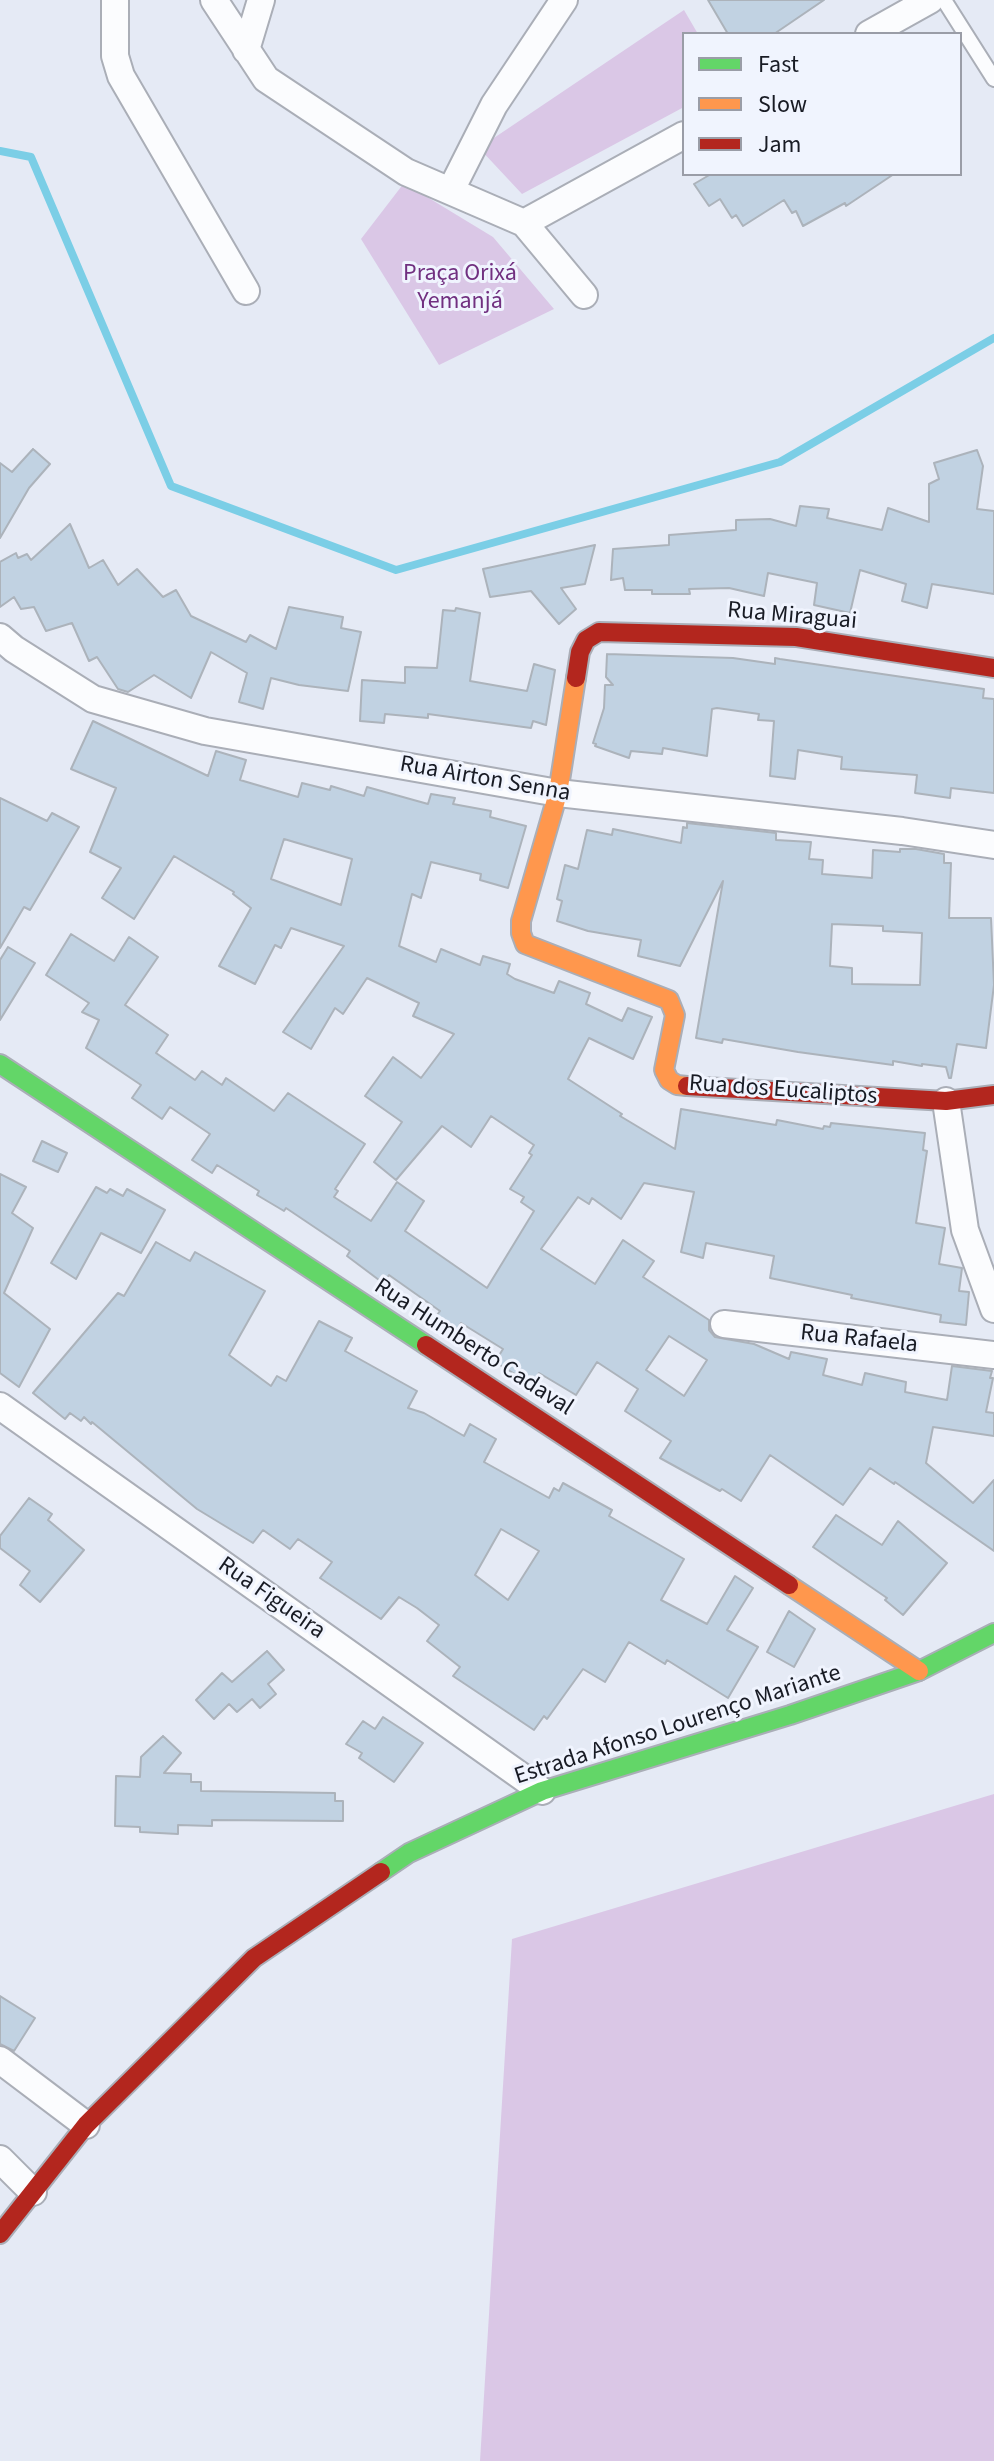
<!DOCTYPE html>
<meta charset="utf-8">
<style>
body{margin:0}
#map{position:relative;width:994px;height:2461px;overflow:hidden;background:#e5eaf5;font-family:"Source Sans 3",sans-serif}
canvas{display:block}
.legend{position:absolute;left:682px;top:32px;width:280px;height:144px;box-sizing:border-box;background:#f0f4fe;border:2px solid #9a9da7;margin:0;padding:10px 14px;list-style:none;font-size:24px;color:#181b24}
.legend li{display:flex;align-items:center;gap:16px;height:40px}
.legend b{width:40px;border:2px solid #9a9da7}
</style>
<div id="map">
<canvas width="994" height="2461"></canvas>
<ul class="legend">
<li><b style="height:10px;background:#63d668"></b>Fast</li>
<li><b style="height:10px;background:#ff974d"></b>Slow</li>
<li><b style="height:10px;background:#b3261e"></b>Jam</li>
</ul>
</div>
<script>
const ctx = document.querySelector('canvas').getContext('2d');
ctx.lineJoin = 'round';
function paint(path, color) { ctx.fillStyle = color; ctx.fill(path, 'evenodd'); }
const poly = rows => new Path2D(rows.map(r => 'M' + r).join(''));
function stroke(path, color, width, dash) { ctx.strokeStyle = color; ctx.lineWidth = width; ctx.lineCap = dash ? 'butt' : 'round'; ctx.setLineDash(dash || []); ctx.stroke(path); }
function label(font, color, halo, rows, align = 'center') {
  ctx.font = font + ' "Source Sans 3",sans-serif'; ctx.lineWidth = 6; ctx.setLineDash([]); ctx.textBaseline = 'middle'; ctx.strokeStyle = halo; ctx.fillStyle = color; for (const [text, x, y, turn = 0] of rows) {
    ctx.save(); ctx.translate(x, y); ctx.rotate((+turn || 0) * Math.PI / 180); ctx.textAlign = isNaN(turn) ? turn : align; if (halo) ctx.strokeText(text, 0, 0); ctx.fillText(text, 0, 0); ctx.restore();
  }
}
const green = poly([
 [684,10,698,34,684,34,684,107,522,194,479,148],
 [404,183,493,237,554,309,439,365,361,239],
 [994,1794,994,2461,480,2461,512,1939]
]);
const stream = poly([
 [0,151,31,157,171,486,396,570,780,462,994,338]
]);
const building = poly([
 [708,0,824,0,774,34,728,34,708,0],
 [711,174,894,174,846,206,845,203,803,226,796,211,792,213,784,200,743,226,736,215,732,218,720,199,709,206,694,184,711,174],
 [33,449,50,464,29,488,0,538,0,463,12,472,33,449],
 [977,450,983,466,977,509,994,511,994,594,932,584,927,608,902,601,906,584,860,570,850,613,814,605,817,583,768,573,764,596,729,588,689,589,690,594,652,594,652,590,625,590,623,578,611,580,613,549,669,545,669,535,736,530,736,520,770,519,796,526,800,506,829,509,827,518,882,530,888,508,929,522,929,484,939,479,934,463,977,450],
 [70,524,89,568,103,560,118,585,137,569,163,597,176,590,191,616,246,642,250,635,276,649,289,607,343,617,341,628,361,632,348,691,299,685,271,678,263,709,239,702,247,673,211,652,191,698,154,675,128,692,118,689,97,657,89,661,72,623,46,631,34,607,21,609,14,597,0,607,0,562,16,553,18,558,27,554,31,560,70,524],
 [595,545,585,584,561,588,576,609,559,624,531,591,490,597,483,569,595,545],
 [456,608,480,613,470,681,527,691,534,664,555,670,546,725,533,721,531,728,428,714,428,718,385,714,384,723,360,721,362,680,405,683,405,667,437,668,443,610,455,611,456,608],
 [607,654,733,658,775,664,775,658,780,659,984,689,983,698,994,699,994,793,951,788,950,798,915,793,917,775,841,769,842,757,798,750,795,779,770,776,774,721,758,720,759,714,717,708,712,709,707,756,663,748,662,754,631,751,629,758,595,746,596,744,593,743,604,708,605,685,613,685,606,677,607,654],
 [93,721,208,776,216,751,246,760,240,780,298,797,302,783,330,790,331,786,364,796,367,787,428,804,431,794,455,798,453,804,491,811,490,817,526,826,508,888,480,880,481,874,431,862,421,898,412,894,399,946,436,962,441,949,480,965,483,956,510,964,507,974,515,979,554,993,559,981,590,993,586,1004,622,1021,628,1008,652,1017,633,1059,589,1038,568,1079,622,1114,620,1116,675,1149,681,1109,776,1125,777,1120,823,1129,824,1126,830,1127,831,1123,925,1133,923,1150,927,1151,916,1223,945,1228,939,1264,962,1268,959,1291,969,1292,966,1325,940,1322,941,1315,851,1298,852,1295,770,1278,774,1256,706,1243,703,1258,681,1252,694,1192,644,1183,621,1219,592,1198,589,1204,578,1197,541,1249,595,1284,623,1240,654,1261,643,1277,709,1320,709,1330,715,1337,754,1344,789,1359,791,1352,827,1359,823,1375,862,1385,865,1373,906,1382,905,1392,947,1400,952,1366,992,1371,990,1378,993,1378,986,1412,994,1413,994,1436,933,1427,926,1463,973,1503,994,1480,994,1551,895,1482,894,1484,870,1468,843,1505,770,1455,741,1501,722,1489,720,1491,660,1458,671,1441,625,1411,638,1389,597,1362,576,1395,539,1373,535,1379,531,1376,528,1382,495,1362,503,1349,461,1323,455,1333,434,1319,440,1311,389,1275,383,1283,347,1256,350,1251,286,1208,284,1211,257,1195,259,1191,217,1165,212,1173,192,1160,210,1134,170,1107,162,1119,132,1098,141,1085,86,1048,99,1020,82,1012,89,1003,46,975,71,934,114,961,129,937,158,957,125,1005,168,1035,156,1053,195,1080,202,1071,222,1085,226,1078,274,1111,288,1093,365,1144,335,1189,338,1191,334,1197,371,1221,397,1182,424,1201,405,1231,487,1288,534,1211,521,1202,524,1197,510,1189,532,1155,529,1153,534,1145,491,1116,471,1147,442,1126,396,1180,374,1162,402,1122,365,1096,393,1057,421,1078,454,1034,413,1016,419,1003,367,978,343,1014,335,1008,311,1049,283,1032,344,946,291,928,281,948,275,945,255,984,219,966,251,908,233,894,234,892,174,856,134,919,102,898,121,868,90,852,116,788,71,769,93,721],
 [284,839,352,859,341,905,271,879,284,839],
 [669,1336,707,1360,684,1396,646,1370,669,1336],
 [0,798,47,821,52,813,79,827,30,910,24,907,0,948,0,798],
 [687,823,776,833,776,840,811,842,809,859,823,860,822,874,872,878,873,850,900,852,900,849,916,849,944,854,944,863,951,863,949,918,991,918,994,985,986,1048,957,1044,951,1078,949,1078,946,1067,922,1064,922,1066,893,1061,893,1065,798,1052,723,1039,722,1043,696,1038,723,881,680,966,638,956,641,940,588,931,557,921,562,901,557,899,565,865,578,869,587,830,612,835,613,829,681,843,683,827,687,828,687,823],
 [832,924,883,926,883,931,922,933,920,985,852,984,852,968,830,966,832,924],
 [8,947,35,963,0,1020,0,960,8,947],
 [42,1141,67,1153,58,1172,33,1161,42,1141],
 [0,1174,26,1187,12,1213,33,1228,4,1293,50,1329,19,1387,0,1373,0,1174],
 [96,1187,107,1193,110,1189,123,1196,127,1189,165,1210,141,1253,101,1233,76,1279,51,1263,96,1187],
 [156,1242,190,1261,195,1252,265,1291,229,1355,271,1386,277,1376,286,1381,319,1321,352,1338,345,1351,417,1391,408,1408,424,1413,464,1436,470,1424,496,1439,484,1462,549,1498,554,1488,559,1491,563,1483,612,1510,609,1516,684,1559,661,1600,707,1624,735,1576,753,1588,727,1630,758,1647,728,1698,667,1660,665,1664,629,1642,605,1682,583,1669,547,1719,544,1716,534,1730,453,1676,460,1667,427,1641,439,1625,417,1608,399,1597,381,1619,320,1578,332,1562,298,1539,290,1549,263,1530,253,1543,197,1509,92,1422,91,1424,84,1417,81,1421,70,1413,65,1419,33,1393,118,1293,124,1296,156,1242],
 [501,1529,539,1551,508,1600,475,1575,501,1529],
 [29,1498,52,1514,48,1520,84,1550,40,1602,20,1585,30,1571,0,1548,0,1536,29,1498],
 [836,1515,882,1545,898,1521,947,1563,903,1615,885,1600,887,1598,813,1547,836,1515],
 [789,1611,815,1629,794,1667,767,1652,789,1611],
 [267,1651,284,1670,268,1684,276,1694,260,1708,252,1699,237,1712,229,1704,214,1719,196,1700,222,1673,232,1682,267,1651],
 [383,1717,423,1743,394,1782,359,1758,362,1753,346,1744,363,1721,375,1729,383,1717],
 [163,1736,181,1753,164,1773,191,1774,191,1782,201,1782,201,1791,335,1793,335,1801,343,1801,343,1821,212,1820,212,1826,178,1825,178,1834,140,1832,140,1827,115,1826,116,1776,140,1777,141,1757,163,1736],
 [0,1996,35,2018,14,2051,0,2044,0,1996]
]);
const lane = poly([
 [944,0,994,79]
]);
const street = poly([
 [115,0,115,56,121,76,246,291],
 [214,0,266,79,406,172,524,223,584,295],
 [869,34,930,0],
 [246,50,261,0],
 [451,190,494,105,564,0],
 [524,223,684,135],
 [0,637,14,649,93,699,205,731,558,793,902,831,994,845],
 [946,1101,965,1230,994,1309],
 [724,1324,994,1355],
 [0,1406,542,1791],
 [0,2060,86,2125],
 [0,2159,33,2192]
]);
const fast = poly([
 [0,1064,426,1345],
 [381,1872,409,1853,542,1791,790,1715,919,1671,994,1633]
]);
const slow = poly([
 [576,678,558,793,521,921,521,933,525,944,669,1000,675,1015,664,1070,669,1080,677,1085,687,1086],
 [789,1585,919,1671]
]);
const jam = poly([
 [576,678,580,652,586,640,599,632,796,637,994,668],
 [687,1086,946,1101,994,1095],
 [426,1345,789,1585],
 [0,2234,86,2125,254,1958,381,1872]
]);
const parkNames = [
 ["Praça Orixá",460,275],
 ["Yemanjá",460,303]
];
const streetNames = [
 ["Rua Miraguai",792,617,5],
 ["Rua Airton Senna",485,780,10],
 ["Rua dos Eucaliptos",783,1091,4],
 ["Rua Rafaela",859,1340,6],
 ["Rua Humberto Cadaval",473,1348,33],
 ["Rua Figueira",271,1599,35],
 ["Estrada Afonso Lourenço Mariante",678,1726,-18]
];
paint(green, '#dac7e6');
stroke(stream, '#7bcee6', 8);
paint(building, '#c1d2e2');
stroke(building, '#acb3bb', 2);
stroke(lane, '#aaaeb7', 18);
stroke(street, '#aaaeb7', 30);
stroke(fast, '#aaaeb7', 22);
stroke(slow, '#aaaeb7', 22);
stroke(jam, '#aaaeb7', 22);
stroke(lane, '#fbfcfe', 14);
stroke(street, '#fbfcfe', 26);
stroke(fast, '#63d668', 18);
stroke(slow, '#ff974d', 18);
stroke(jam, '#b3261e', 18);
label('24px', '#713080', '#f0f4fe', parkNames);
label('24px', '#181b24', '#f0f4fe', streetNames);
</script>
